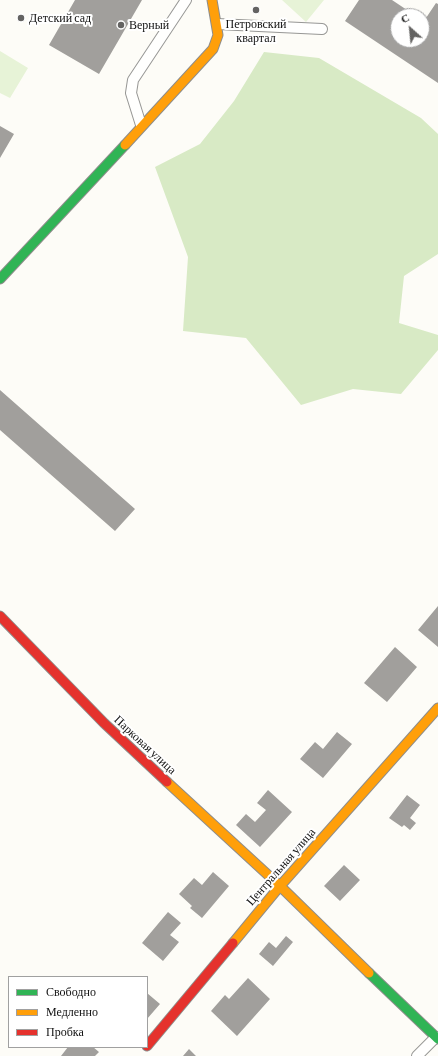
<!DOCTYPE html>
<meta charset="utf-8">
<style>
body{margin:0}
#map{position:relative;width:438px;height:1056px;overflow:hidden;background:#fdfcf7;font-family:"Crimson Pro",serif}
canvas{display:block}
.legend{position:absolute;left:8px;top:976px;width:140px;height:72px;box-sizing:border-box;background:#fff;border:1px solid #a0a0a0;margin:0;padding:5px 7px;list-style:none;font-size:12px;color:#111}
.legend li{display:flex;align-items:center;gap:8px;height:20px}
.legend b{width:20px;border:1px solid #a0a0a0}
.north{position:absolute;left:390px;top:8px;width:40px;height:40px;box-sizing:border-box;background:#fff;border:1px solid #a0a0a0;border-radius:50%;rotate:333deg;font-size:11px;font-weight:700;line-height:16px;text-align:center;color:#111}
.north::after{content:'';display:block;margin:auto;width:14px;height:18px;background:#646362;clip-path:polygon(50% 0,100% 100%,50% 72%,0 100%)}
</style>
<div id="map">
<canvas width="438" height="1056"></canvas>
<ul class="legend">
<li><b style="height:5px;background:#30b455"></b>Свободно</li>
<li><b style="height:5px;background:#ff9f0a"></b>Медленно</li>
<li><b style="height:5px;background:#e5322d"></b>Пробка</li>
</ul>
<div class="north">С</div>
</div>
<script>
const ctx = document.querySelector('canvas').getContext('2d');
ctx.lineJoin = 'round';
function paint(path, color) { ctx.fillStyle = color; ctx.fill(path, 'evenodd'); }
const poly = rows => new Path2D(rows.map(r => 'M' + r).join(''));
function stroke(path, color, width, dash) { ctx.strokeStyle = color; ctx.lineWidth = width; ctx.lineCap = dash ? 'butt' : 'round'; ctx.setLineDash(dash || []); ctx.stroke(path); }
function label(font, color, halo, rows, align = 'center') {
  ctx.font = font + ' "Crimson Pro",serif'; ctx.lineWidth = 4; ctx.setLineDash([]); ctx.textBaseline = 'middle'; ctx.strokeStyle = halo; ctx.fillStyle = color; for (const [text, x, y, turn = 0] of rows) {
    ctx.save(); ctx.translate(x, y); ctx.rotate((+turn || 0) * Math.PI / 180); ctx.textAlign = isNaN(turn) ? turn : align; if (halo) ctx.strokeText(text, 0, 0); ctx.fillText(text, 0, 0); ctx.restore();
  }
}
const green = poly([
 [282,0,324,0,306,22],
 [0,51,28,68,10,98,0,93]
]);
const forest = poly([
 [264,52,319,58,421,118,438,134,438,254,404,276,399,323,438,335,438,350,401,394,353,389,301,405,246,338,183,331,188,257,155,167,200,144,234,101]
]);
const building = poly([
 [75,0,142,0,99,74,49,45],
 [359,0,392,0,416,16,398,16,398,40,422,40,422,20,424,21,436,3,438,4,438,83,345,21],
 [0,126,14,134,0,158],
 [0,390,135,509,115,531,0,430],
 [438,606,438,647,418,630],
 [395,647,417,667,387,702,364,683],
 [337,732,352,744,323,778,300,759,315,742,323,749],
 [268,790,292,812,260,847,236,825,246,814,255,822,266,810,257,803],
 [407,795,420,805,410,818,416,823,410,830,404,825,402,827,389,818],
 [344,865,360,880,340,901,324,886],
 [213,872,229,886,202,918,190,908,192,906,179,894,194,878,202,885],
 [168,912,181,923,170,935,179,942,163,961,142,943],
 [286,936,293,942,273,966,259,954,269,942,276,948],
 [248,978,270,999,237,1036,211,1011,225,995,229,999],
 [147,993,160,1004,147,1019],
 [68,1047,93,1047,99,1052,95,1056,61,1056],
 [189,1049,196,1056,183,1056]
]);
const lane = poly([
 [217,24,322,29],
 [141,125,131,93,133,80,186,0],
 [417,1056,436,1037]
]);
const fast = poly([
 [0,279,125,145],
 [369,973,438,1039]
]);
const slow = poly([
 [125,145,213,49,218,35,212,0],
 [167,782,280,886,369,973],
 [233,943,280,886,438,708]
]);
const jam = poly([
 [0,616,104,723,167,782],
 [147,1046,233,943]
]);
const markers = [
 [256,10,4,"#646362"],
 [21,18,4,"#646362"],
 [121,25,4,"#646362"]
];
const poiNames = [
 ["Детский сад",29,18],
 ["Петровский",256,24,"center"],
 ["квартал",256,38,"center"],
 ["Верный",129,25]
];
const streetNames = [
 ["Парковая улица",145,745,43],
 ["Центральная улица",281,867,-49]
];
paint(green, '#e7f3d7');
paint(forest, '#d8eac5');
paint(building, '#a19f9c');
stroke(lane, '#979795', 12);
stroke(fast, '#8e8d8b', 11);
stroke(slow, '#8e8d8b', 11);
stroke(jam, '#8e8d8b', 11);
stroke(lane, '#fffffe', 10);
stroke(fast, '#30b455', 9);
stroke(slow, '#ff9f0a', 9);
stroke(jam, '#e5322d', 9);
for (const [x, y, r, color] of markers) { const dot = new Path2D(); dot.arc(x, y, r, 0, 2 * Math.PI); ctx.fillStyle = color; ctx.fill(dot); stroke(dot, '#fff', 1.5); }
label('12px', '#111', '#fff', poiNames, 'left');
label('12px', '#111', '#fff', streetNames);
</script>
